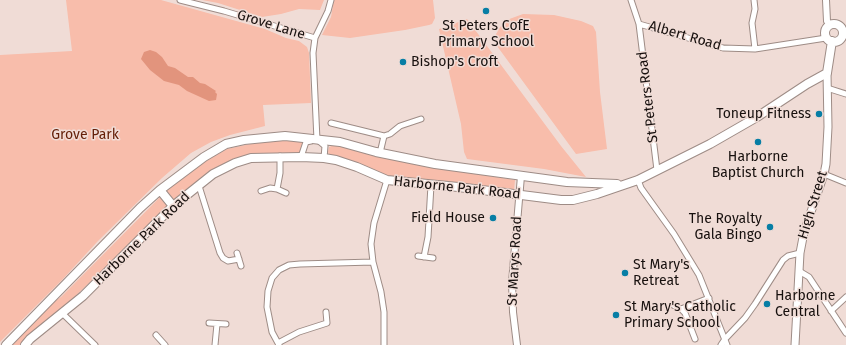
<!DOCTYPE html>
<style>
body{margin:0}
canvas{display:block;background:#f0dcd6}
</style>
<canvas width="846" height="345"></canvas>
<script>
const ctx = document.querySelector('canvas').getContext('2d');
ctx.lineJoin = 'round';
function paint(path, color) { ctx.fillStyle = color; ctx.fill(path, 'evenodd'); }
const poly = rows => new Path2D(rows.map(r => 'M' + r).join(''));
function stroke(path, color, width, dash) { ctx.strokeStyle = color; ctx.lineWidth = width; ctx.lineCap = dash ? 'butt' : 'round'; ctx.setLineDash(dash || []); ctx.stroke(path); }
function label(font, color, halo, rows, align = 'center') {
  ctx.font = font + ' "Fira Sans",sans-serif'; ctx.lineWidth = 3; ctx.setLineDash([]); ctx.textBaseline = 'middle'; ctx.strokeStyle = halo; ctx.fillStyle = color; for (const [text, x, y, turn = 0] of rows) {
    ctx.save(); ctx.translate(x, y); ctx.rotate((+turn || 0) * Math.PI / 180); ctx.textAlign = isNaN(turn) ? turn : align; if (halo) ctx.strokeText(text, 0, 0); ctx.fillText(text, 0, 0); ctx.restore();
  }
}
const green = poly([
 [66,0,161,0,265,29,286,38,299,41,307,47,309,53,311,103,263,105,265,126,230,135,211,142,191,153,162,178,98,241,62,280,0,342,0,55,72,51],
 [202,0,324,0,320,10,299,9,281,14,262,17,218,3],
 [334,0,433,0,435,18,432,24,429,25,405,30,350,38,322,35,331,17],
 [523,14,554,15,581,21,593,26,596,32,600,92,607,149,576,154,497,46,496,34,504,21],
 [467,19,561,146,586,177,544,169,467,159,464,152,461,124,439,29],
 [269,140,303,141,299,154,230,163,166,210,68,303,38,328,21,345,10,345,55,301,61,297,166,191,194,168,227,149],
 [334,145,408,163,515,180,514,191,390,178,330,157,328,152,329,147]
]);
const water = poly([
 [150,50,156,52,162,57,168,66,175,68,188,77,193,77,200,83,205,84,216,91,215,92,217,94,216,100,209,101,187,91,179,85,164,81,150,70,141,59,144,52]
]);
const minor = poly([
 [180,0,224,11,315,38],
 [631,0,639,24,657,170],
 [754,0,755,9,752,23,755,49],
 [639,24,723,48,755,49,826,38],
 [827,88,846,94],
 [331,123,384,136],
 [317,140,313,53,315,38,328,11,331,0],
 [319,141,325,146,324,158],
 [380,153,384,136,390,134,400,126,421,119],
 [301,157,306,142,311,141],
 [824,174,846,183],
 [638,180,641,188,674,234,699,275,727,345],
 [199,186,220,253,223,258,228,261,239,259],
 [277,189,286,193],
 [261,191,270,188,277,189,280,173,280,156],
 [237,253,241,266],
 [418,256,433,258],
 [424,257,428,237,431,185],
 [799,271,809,277,846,333],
 [673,305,681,309,709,298],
 [681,309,685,313,695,339],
 [831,311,846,297],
 [62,313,95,345],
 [209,323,226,324],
 [156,335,165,345],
 [278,343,299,332,327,323,326,312],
 [215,345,217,324],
 [279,345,272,332,267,307,268,291,272,278,279,270,289,265,300,264,373,262],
 [384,345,384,312,381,292,373,262,371,244,374,223,387,180],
 [721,345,725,339,745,318,755,304,783,260,788,256,800,253]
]);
const tertiary = poly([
 [826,0,827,21,830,25],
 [517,345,513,312,512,282,521,176]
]);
const secondary = poly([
 [795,345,800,253,804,232,824,174,826,164,828,127,827,73]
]);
const primary = poly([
 '825 33a9 9 0 1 1 18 0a9 9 0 1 1-18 0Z',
 [160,190,173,206],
 [6,345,140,208,160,190,204,157,226,144,244,140,285,136,340,142,376,152,435,164,567,182,617,184],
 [25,345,30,339,83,296,173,206,213,174,235,163,251,158,301,157,324,158,336,160,357,167,387,180,458,187,561,200,573,200,597,194,638,180,710,144,757,117,807,84,827,73,832,41]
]);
const markers = [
 [486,11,4,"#077ea5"],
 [403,62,4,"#077ea5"],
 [819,114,4,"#077ea5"],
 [758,142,4,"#077ea5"],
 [493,218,4,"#077ea5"],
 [770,227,4,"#077ea5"],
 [625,273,4,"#077ea5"],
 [767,304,4,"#077ea5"],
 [616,315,4,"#077ea5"]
];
const streetNames = [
 ["Grove Lane",271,25,17],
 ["Albert Road",685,36,16],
 ["St Peters Road",648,97,-97],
 ["Harborne Park Road",457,188,6],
 ["High Street",813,205,-73],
 ["Harborne Park Road",142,239,-44],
 ["St Marys Road",515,261,-87]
];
const poiNames = [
 ["St Peters CofE",486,26,"center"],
 ["Primary School",486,42,"center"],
 ["Bishop's Croft",411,62],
 ["Toneup Fitness",811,114,"right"],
 ["Harborne",758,157,"center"],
 ["Baptist Church",758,173,"center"],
 ["Field House",485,218,"right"],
 ["The Royalty",762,219,"right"],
 ["Gala Bingo",762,235,"right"],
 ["St Mary's",633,265],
 ["Retreat",633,281],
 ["Harborne",775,296],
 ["Central",775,312],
 ["St Mary's Catholic",624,307],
 ["Primary School",624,323]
];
const parkNames = [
 ["Grove Park",85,135]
];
paint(green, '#f8bdab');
paint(water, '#e2947d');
stroke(minor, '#9e8c86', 7);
stroke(tertiary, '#9e8c86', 8);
stroke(secondary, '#9e8c86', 9);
stroke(primary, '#9e8c86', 10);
stroke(minor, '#fff', 5);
stroke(tertiary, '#fff', 6);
stroke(secondary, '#fff', 7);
stroke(primary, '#fff', 8);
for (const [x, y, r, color] of markers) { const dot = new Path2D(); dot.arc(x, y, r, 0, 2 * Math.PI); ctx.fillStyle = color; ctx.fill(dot); stroke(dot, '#f0dcd6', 1.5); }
label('14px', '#17100e', '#f0dcd6', streetNames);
label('14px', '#17100e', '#f0dcd6', poiNames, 'left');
label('14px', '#652009', '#f0dcd6', parkNames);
</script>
